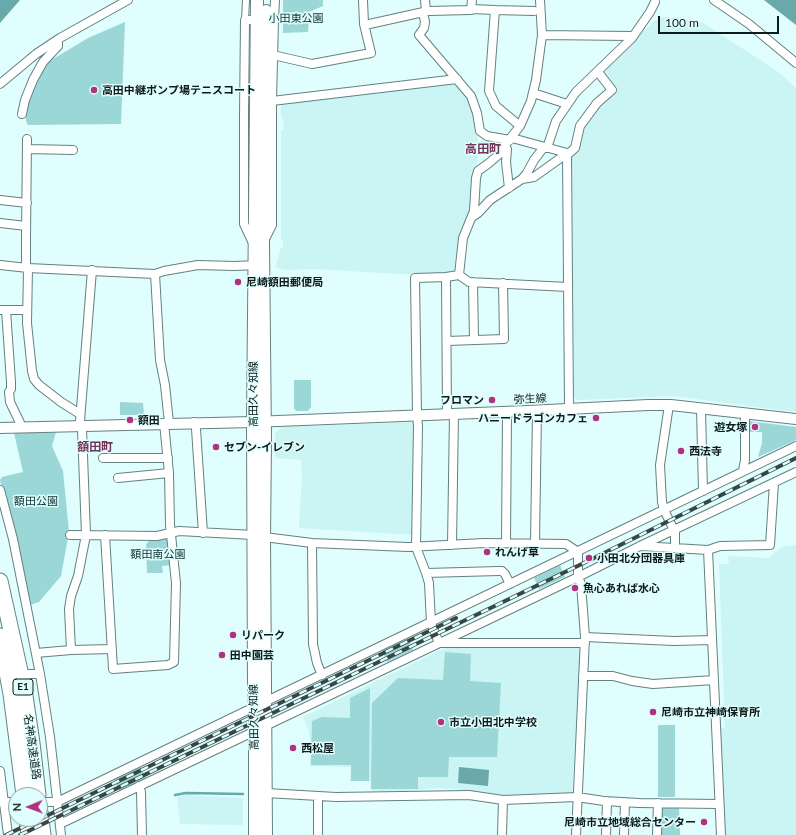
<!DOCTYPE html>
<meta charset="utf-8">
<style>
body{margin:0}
#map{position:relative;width:796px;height:835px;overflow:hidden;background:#dffefd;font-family:Lato,sans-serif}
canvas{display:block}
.north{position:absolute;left:8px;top:787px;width:40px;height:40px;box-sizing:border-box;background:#dffefd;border:1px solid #8ca3a2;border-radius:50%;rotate:269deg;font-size:11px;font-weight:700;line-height:16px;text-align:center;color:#0f1a1a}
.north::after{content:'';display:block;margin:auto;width:14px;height:18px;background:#af3180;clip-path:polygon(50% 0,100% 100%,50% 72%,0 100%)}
.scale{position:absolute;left:658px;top:16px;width:121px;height:18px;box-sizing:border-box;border:2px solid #0f1a1a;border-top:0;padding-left:5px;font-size:12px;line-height:14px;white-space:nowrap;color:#0f1a1a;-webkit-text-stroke:3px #dffefd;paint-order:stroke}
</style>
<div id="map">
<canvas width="796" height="835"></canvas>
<div class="north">N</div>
<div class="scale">100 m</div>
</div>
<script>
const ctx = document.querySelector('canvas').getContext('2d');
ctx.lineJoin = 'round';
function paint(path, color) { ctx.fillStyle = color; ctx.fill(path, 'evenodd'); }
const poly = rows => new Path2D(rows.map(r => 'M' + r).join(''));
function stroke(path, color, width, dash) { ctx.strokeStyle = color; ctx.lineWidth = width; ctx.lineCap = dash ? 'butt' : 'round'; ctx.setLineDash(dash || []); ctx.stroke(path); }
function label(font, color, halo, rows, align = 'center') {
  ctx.font = font + ' Lato,"Noto Sans JP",sans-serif'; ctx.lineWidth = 3; ctx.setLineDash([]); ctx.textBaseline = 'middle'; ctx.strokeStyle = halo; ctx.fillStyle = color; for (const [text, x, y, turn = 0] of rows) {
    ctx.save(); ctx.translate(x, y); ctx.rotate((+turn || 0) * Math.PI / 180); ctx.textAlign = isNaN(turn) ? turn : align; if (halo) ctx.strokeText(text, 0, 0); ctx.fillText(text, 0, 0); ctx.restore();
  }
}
const built = poly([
 [661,17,679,17,703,23,777,71,796,88,796,411,787,411,673,396,579,400,574,398,572,154,581,129,601,104,615,89,602,71,652,23],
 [453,82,458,84,469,98,475,113,476,132,478,134,478,156,471,211,457,270,454,273,418,275,314,269,284,270,276,267,276,265,281,248,283,248,283,241,281,239,281,130,284,130,283,120,281,117,281,103],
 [415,422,414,535,299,528,302,478,301,460,275,458,275,434,282,427],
 [796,545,796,835,724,835,720,728,725,728,719,564,729,564,728,556,769,558,782,547],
 [452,646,582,646,572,792,535,797,510,796,455,789,438,788,406,791,372,791,372,781,350,781,351,767,310,766,310,738,308,728,303,717,438,651],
 [185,795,243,798,243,825,180,824,177,797]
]);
const green = poly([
 [283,0,323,0,323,6,309,12,308,32,283,33],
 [125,22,121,124,28,125,26,121,26,109,29,99,38,79,48,62,88,38],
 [294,380,311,380,311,407,308,411,296,411,294,408],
 [120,402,143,403,144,415,120,415],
 [749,421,796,427,796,440,758,457,762,443,762,432,749,432],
 [56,432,52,446,63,471,69,532,61,576,39,602,30,605,0,480,2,477,23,472,14,433],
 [167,539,169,541,171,565,162,566,163,573,147,573,146,544,149,541],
 [560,565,565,577,539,589,534,578],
 [408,638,413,650,387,662,382,650],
 [445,652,471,654,470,681,501,683,497,757,449,757,448,777,418,777,418,789,371,789,372,703,398,678,443,680],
 [370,688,369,781,351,781,351,765,311,765,312,721,322,717,350,718,350,698],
 [658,725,675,725,675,797,658,797],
 [141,767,146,779,119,791,114,779],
 [660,806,679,806,680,835,660,835]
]);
const water = poly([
 [0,0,20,0,0,23],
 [764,0,796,0,796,25],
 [459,767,489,770,488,786,458,783]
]);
const stream = poly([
 [175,795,186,793,243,794]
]);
const pedestrian = poly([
 [245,20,246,0]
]);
const minor = poly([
 [425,0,426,11],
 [714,0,749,24,796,63],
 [471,9,495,10,489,91,496,106,520,126],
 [495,10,534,11],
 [423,12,425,22,424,28,419,35,471,96,477,113,480,131,487,136,510,140],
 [250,20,245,20,244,115,244,224,253,243],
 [274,20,275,0],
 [365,25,428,11,471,10,472,0],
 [542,35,630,36,632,38],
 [273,55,312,64,371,53,364,24,363,0],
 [0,84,36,54,60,38,128,0],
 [533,93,567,104],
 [272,101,457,79],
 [22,114,25,100,33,80,43,62,58,46,58,43,56,41],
 [512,138,567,153,569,409],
 [27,139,26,238,26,264,28,268,27,323,32,371,34,379,39,385,61,402,80,414],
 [505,145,507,149,506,162,509,188],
 [547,148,556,121,576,92,632,38,650,12,655,2],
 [28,149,73,150],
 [567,155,575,148,580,126,597,103,612,90,598,72],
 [522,179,534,177,562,157,567,157],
 [0,200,27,203],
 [472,217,478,213,490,200,522,179,527,173,534,160,544,147],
 [0,223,26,226],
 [265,239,272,225,272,101,274,20,270,20],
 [0,265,28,268,155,274,164,271,198,265,234,266,258,265],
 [155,274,160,360,165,385,169,423],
 [459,275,463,238,474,211,476,178,478,171,489,163,503,151,505,145,520,126,531,101,536,80,542,35,540,0],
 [446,277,447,414],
 [473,282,474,340],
 [568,287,469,282,459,275,446,277,415,278,417,415,418,426,416,547,426,573,429,583,431,623,439,643,585,643],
 [0,310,27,310],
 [6,310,11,382,11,389,9,392,10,402,22,427],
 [447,341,504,339,503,283],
 [669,405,660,465,662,502,664,510,675,532,675,548],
 [701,409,703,491],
 [194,422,196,429,203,533],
 [103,458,168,458],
 [743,471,745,460,745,414],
 [118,478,169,473],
 [0,490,13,539,40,674,50,737,61,835],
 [70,535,157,536,179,531,253,535],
 [105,535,113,669,168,665,174,662,176,583,170,525,169,473,164,423],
 [264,537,312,543,408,547,484,543,566,544,578,552,578,577,581,584,585,637,576,835],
 [312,543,313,644,317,663,322,675],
 [506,543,507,412],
 [535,543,537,411],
 [452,545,454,414],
 [640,546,708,550],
 [426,573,499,571,502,571,505,574,510,584],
 [585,637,674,641,712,640],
 [71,650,112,649],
 [36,653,71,650,69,609,71,596,78,576,86,535,82,429,80,421,92,270],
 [26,674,40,674],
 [583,676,613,676,632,681,653,684,714,680],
 [0,771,8,835],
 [139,786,141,792,142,835],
 [266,793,336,797,469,795,503,800,577,797,604,801,639,803,719,804],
 [318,796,318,835],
 [0,802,16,802],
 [44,802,57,802,796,446],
 [60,824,578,577,640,546,796,472],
 [502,835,503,800],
 [606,835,607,801],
 [624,835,625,802],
 [657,835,658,803],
 [721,835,708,550,720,546,770,545,774,483]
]);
const tertiary = poly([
 [0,428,253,422,527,411,648,405,671,405,796,419]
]);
const secondary = poly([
 [266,11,263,243,265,441,264,537,266,835],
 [255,835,255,707,254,691,253,422,257,0]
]);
const motorway = poly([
 [0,581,24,689,32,743,38,795],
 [0,636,11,694,24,795],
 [40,812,43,835],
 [27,819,29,835]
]);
const rail = poly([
 [40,819,456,618],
 [6,835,39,819],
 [20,835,590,560,796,458]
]);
const markers = [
 [94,90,4,"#af3180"],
 [238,282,4,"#af3180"],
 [492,400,4,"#af3180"],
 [596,418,4,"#af3180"],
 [130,420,4,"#af3180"],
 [755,427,4,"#af3180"],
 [216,447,4,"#af3180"],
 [681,451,4,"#af3180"],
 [487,552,4,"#af3180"],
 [589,558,4,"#af3180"],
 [575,588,4,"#af3180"],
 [233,635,4,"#af3180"],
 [222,655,4,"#af3180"],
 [653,712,4,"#af3180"],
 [441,722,4,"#af3180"],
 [293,748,4,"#af3180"],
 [704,822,4,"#af3180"]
];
const shields = [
 [23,687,20]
];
const shieldNames = [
 ["E1",23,687]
];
const parkNames = [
 ["小田東公園",296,18],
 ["額田公園",36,501],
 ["額田南公園",158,554]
];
const poiNames = [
 ["高田中継ポンプ場テニスコート",102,90],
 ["尼崎額田郵便局",246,282],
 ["フロマン",484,400,"right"],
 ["ハニードラゴンカフェ",588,418,"right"],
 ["額田",138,420],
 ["遊女塚",747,427,"right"],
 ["セブン-イレブン",224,447],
 ["西法寺",689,451],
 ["れんげ草",495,552],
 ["小田北分団器具庫",597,558],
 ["魚心あれば水心",583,588],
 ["リパーク",241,635],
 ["田中園芸",230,655],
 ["尼崎市立神崎保育所",661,712],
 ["市立小田北中学校",449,722],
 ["西松屋",301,748],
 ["尼崎市立地域総合センター",696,822,"right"]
];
const streetNames = [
 ["高田久々知線",253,394,-90],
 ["弥生線",530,399,-3],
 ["高田久々知線",254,717,-91],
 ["名神高速道路",32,747,82]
];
const neighbourhoodNames = [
 ["高田町",483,149],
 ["額田町",95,447]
];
paint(built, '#cbf4f4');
paint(green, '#9cd7d7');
paint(water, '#69a9aa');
stroke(stream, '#69a9aa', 2.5);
stroke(pedestrian, '#648080', 8);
stroke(minor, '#648080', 10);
stroke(tertiary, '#648080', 12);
stroke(secondary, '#648080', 14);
stroke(motorway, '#648080', 17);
stroke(pedestrian, '#fff', 6);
stroke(minor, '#fff', 8);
stroke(tertiary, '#fff', 10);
stroke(secondary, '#fff', 12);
stroke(motorway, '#fff', 15);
stroke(rail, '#384646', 4);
stroke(rail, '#dffefd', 2.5, [8]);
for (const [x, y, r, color] of markers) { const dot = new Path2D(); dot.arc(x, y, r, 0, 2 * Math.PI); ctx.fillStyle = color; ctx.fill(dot); stroke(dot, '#dffefd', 1.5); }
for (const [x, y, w] of shields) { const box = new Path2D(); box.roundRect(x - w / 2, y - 8, w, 16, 3); ctx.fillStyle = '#dffefd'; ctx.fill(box); stroke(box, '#0f1a1a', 1); }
label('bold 10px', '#0f1a1a', null, shieldNames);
label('11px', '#0e3030', '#dffefd', parkNames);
label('bold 11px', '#0f1a1a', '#dffefd', poiNames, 'left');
label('11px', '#0f1a1a', '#dffefd', streetNames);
label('bold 12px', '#743559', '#dffefd', neighbourhoodNames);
</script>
